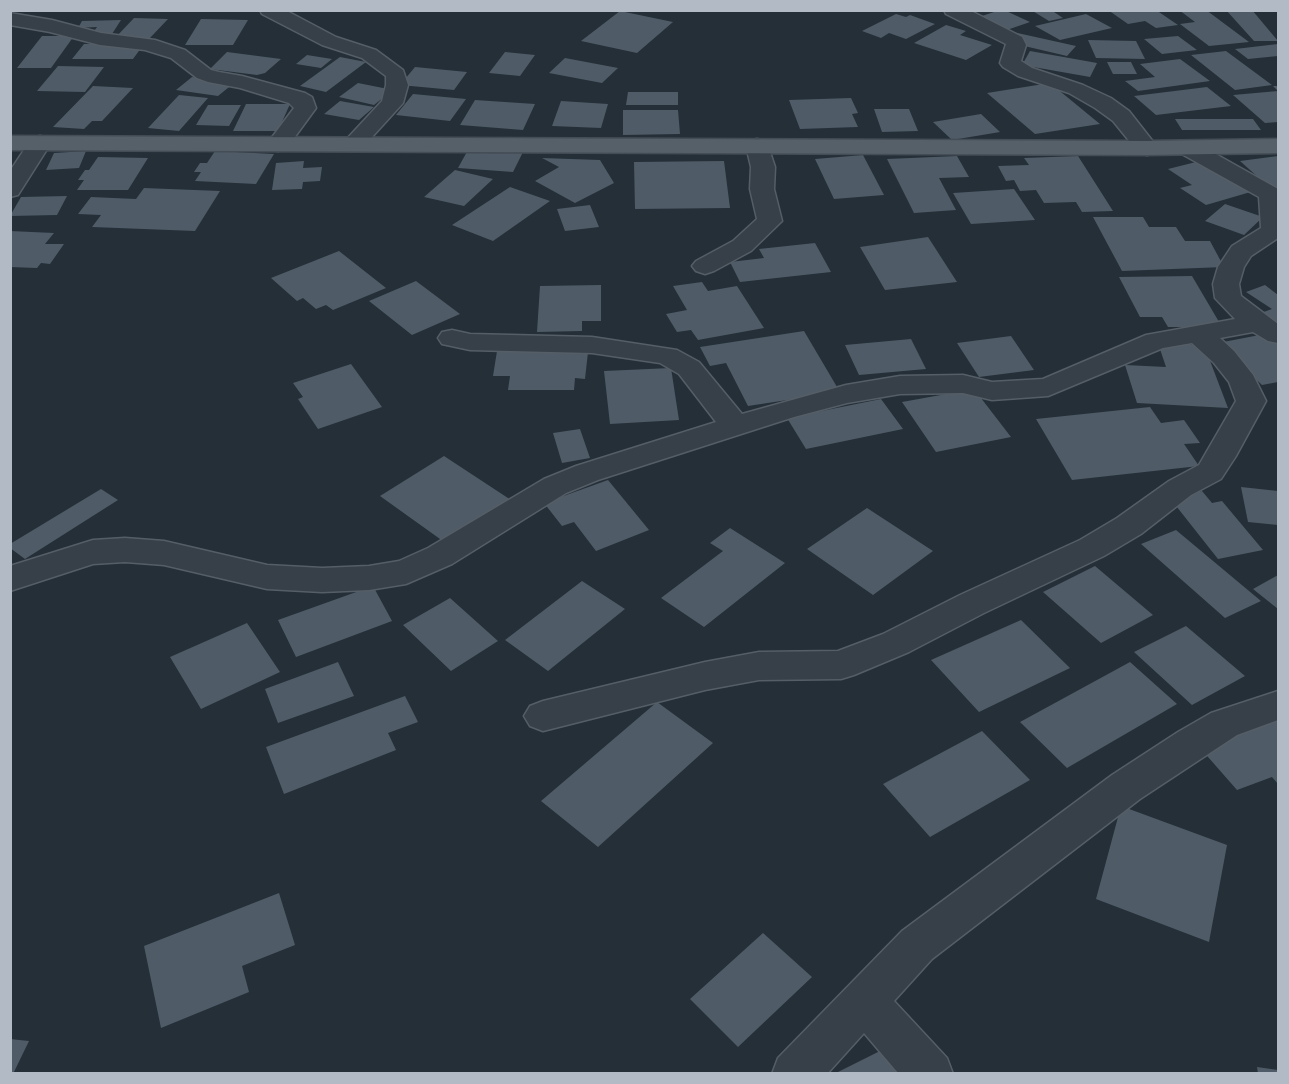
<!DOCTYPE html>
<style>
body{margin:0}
#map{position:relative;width:1289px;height:1084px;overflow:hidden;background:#242f38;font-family:Overpass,sans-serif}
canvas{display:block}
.frame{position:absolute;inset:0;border:12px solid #b2bbc5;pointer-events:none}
</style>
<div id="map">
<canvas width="1289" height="1084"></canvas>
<div class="frame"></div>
</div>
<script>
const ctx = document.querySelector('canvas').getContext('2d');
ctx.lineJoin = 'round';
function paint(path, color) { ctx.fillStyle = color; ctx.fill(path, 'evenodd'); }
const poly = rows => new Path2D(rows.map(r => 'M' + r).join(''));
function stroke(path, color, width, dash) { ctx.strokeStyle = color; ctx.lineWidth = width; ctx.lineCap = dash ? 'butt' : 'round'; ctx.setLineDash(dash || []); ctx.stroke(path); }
const building = poly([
 [1000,10,1004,10,1030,22,1001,32,973,19],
 [1031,10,1051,10,1063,18,1049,21],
 [1108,10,1156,10,1178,25,1156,28,1145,21,1128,24],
 [1179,10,1206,10,1249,42,1209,46,1180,24,1195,22],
 [1226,10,1252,10,1278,41,1254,41],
 [620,11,673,22,637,53,581,41],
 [896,14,906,17,910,15,935,24,906,39,889,33,881,38,862,31],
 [1086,14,1112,28,1060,40,1035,26],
 [134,18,168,19,149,39,115,38],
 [201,19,248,20,233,45,185,45],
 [121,20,112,34,92,34,97,27,78,28,82,21],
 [946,25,966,31,960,35,992,45,966,60,914,43],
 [1013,32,1076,46,1067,56,1020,45,1025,40,1009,36],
 [42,36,74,36,51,68,17,68],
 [1178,36,1197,50,1162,54,1144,39],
 [1088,40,1136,41,1145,59,1096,58],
 [84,44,144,44,133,59,72,59],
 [1278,44,1278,56,1248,59,1235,49],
 [1030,51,1097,63,1090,77,1022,65],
 [1226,51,1272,85,1235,90,1191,55],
 [227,52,281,59,265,73,257,75,210,69],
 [505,52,535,55,520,76,489,73],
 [307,55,332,59,321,68,296,64],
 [340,57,366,62,326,92,300,86],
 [565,58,618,68,602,83,549,73],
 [1180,59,1210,81,1138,91,1125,81,1155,77,1140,64],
 [1107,62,1131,62,1137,74,1113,74],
 [58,66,104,67,85,92,37,91],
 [415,67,467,72,454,90,400,85],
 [192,77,234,83,218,96,176,90],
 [358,83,393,90,374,105,339,97],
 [1050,83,1100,124,1035,134,987,93],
 [93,86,133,88,102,121,92,121,84,129,53,127],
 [1273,86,1278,86,1278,122,1265,123,1233,95,1278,91],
 [1207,87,1231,106,1156,115,1134,96],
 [628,92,678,92,678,105,626,105],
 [413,94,466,99,450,121,396,115],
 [179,95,208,98,179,131,148,128],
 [851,98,858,113,852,114,858,127,800,129,789,100],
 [475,100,535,104,523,130,460,125],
 [340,101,374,107,359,120,324,114],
 [561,101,608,104,601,128,552,126],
 [246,104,290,104,278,131,233,131],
 [208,105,241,105,229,126,196,125],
 [874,109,909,109,918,131,882,132],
 [623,110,678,110,680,134,623,135],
 [981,114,1000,132,952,140,933,122],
 [1175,119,1253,119,1261,130,1182,130],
 [469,148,523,152,513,172,458,168],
 [86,151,79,168,46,170,54,153],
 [215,151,274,154,256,184,195,181,201,172,194,172,200,163,207,163],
 [863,155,884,195,834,199,815,159],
 [957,156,969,177,939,178,956,210,914,213,887,159],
 [1078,156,1113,211,1082,212,1076,202,1044,203,1036,190,1020,191,1014,180,1006,181,998,166,1029,165,1024,158],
 [1278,156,1278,195,1240,161],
 [98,157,148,158,128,190,77,190,84,180,78,180,85,170,89,170],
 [542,158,600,160,614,183,575,203,535,181,559,167],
 [1204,160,1254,191,1206,205,1180,188,1192,185,1168,169],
 [304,161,303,168,322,167,320,181,303,182,302,189,272,190,276,163],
 [724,161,730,208,635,209,634,162],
 [455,170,493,179,464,206,424,197],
 [510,187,550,201,493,241,452,225],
 [144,188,220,191,195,231,92,227,101,215,78,214,91,197,136,199],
 [1014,189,1035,220,971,224,953,193],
 [67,196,57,215,10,216,21,197],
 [1225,204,1263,217,1244,235,1205,221],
 [590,205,599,227,565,231,557,209],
 [1093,217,1143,217,1149,227,1176,227,1185,241,1210,241,1224,267,1122,271],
 [10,231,54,233,45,244,64,244,50,264,41,263,37,268,10,267],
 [928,237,957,282,885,290,860,247],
 [815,243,831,272,740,282,730,262,764,258,759,249],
 [339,251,386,288,333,310,326,305,316,309,303,298,297,301,271,278],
 [1192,276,1222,327,1168,327,1162,317,1140,317,1119,277],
 [416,281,460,314,412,335,369,301],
 [702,282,708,291,737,286,764,328,698,340,691,330,677,332,666,314,687,310,673,286],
 [601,285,601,321,582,321,582,331,537,332,540,286],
 [1265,285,1278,295,1278,326,1258,314,1272,309,1246,292],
 [804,331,840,392,748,406,726,363,710,366,700,347],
 [1270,333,1278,341,1278,382,1262,385,1218,343],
 [1011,336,1034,370,979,377,957,343],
 [911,339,926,369,859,375,845,345],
 [1158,343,1204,345,1228,408,1137,403,1125,365,1166,367],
 [497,351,588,352,585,379,575,378,574,390,508,390,510,376,493,376],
 [351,364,382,407,318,429,298,399,303,397,293,383],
 [671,368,679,420,610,424,604,371],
 [974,389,1011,437,936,452,902,402],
 [881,399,903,429,806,449,787,418],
 [1150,407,1161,423,1184,420,1200,443,1184,444,1199,466,1072,480,1036,419],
 [580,429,590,458,562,463,553,433],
 [444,456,511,500,447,544,380,496],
 [608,480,649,530,596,551,574,522,562,526,544,503],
 [1241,487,1278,491,1278,525,1248,522],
 [101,489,118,500,25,559,10,548,10,544],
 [1202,491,1212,503,1222,501,1263,550,1218,559,1169,497],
 [867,508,933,551,873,595,807,549],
 [730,528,785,563,704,627,661,598,723,551,710,543],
 [1176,530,1261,601,1225,618,1141,544],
 [1095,566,1153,615,1101,643,1043,592],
 [1278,575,1278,609,1253,589],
 [582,581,625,609,548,671,505,640],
 [373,586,392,621,296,657,278,620],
 [450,598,498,641,451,671,403,625],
 [1021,620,1070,668,979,712,931,660],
 [247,623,280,672,201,709,170,657],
 [1186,626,1245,676,1192,705,1134,652],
 [338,662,354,696,278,723,265,689],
 [1130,662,1177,704,1067,768,1020,722],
 [405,696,418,722,388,733,396,750,284,794,266,747],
 [657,702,713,743,598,847,541,801],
 [1278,720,1278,784,1272,777,1237,790,1201,749],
 [982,731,1030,780,930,837,883,784],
 [1121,806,1227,845,1209,942,1096,899],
 [279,893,295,945,242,966,249,992,161,1028,144,946],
 [763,933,812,977,738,1047,690,999],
 [10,1039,29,1041,13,1074,10,1074],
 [888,1047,904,1074,834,1074],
 [1257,1067,1278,1070,1278,1074,1258,1074]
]);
const minor = poly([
 [260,10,285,10,336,37,376,50,403,70,408,85,403,103,362,148,354,150,346,148,343,143,382,101,386,85,386,76,362,58,322,45,262,14,260,10],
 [944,10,969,10,1022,37,1026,45,1021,61,1032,68,1083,85,1111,98,1129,111,1158,148,1155,153,1147,155,1139,153,1113,121,1095,108,1069,93,1018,76,1003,67,1000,63,1006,44,946,14,944,10],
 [10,13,52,20,101,33,155,40,185,50,211,70,219,72,242,76,305,93,312,97,316,108,286,149,278,151,270,149,267,144,294,108,289,103,240,88,208,82,197,78,171,58,145,50,100,45,50,32,10,25,10,13],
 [40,136,48,138,51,143,18,195,10,197,10,171,32,138,40,136],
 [757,139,765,141,768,146,775,167,774,189,782,221,751,251,714,271,705,274,696,271,692,266,696,261,733,241,757,219,750,189,751,167,746,146,749,141,757,139],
 [1188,141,1196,143,1278,189,1278,238,1251,256,1244,267,1239,284,1241,296,1278,324,1278,343,1268,341,1253,332,1220,338,1234,351,1253,375,1266,401,1236,456,1221,479,1191,495,1141,534,1104,556,984,613,909,652,854,675,841,679,759,680,705,690,543,731,530,726,524,716,530,706,543,701,705,662,759,652,838,651,883,634,960,595,1080,540,1117,518,1169,481,1199,465,1236,401,1229,382,1214,363,1192,343,1163,348,1048,396,992,400,963,393,900,394,847,403,794,417,598,480,566,493,452,564,406,584,369,590,322,592,267,589,164,565,125,562,93,564,10,591,10,566,93,540,125,538,164,541,267,565,322,568,369,566,399,561,428,548,544,479,576,466,716,422,679,374,660,363,592,353,470,350,442,344,438,338,442,332,452,330,470,334,592,337,677,350,699,362,742,414,846,385,900,376,963,375,992,382,1043,379,1146,335,1235,319,1215,298,1213,284,1218,267,1232,246,1261,228,1259,197,1180,153,1177,148,1180,143,1188,141],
 [1278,691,1278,720,1237,735,1140,799,932,959,894,1001,947,1058,953,1074,899,1074,864,1033,827,1074,772,1074,778,1058,902,931,1112,775,1178,732,1211,713,1278,691]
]);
const major = poly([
 [10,136,1147,141,1278,139,1278,153,1147,155,10,150,10,136]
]);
paint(building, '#4f5b67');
stroke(minor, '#555e66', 3);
stroke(major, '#444c55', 3);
paint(minor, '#374049');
paint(major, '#556069');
</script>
